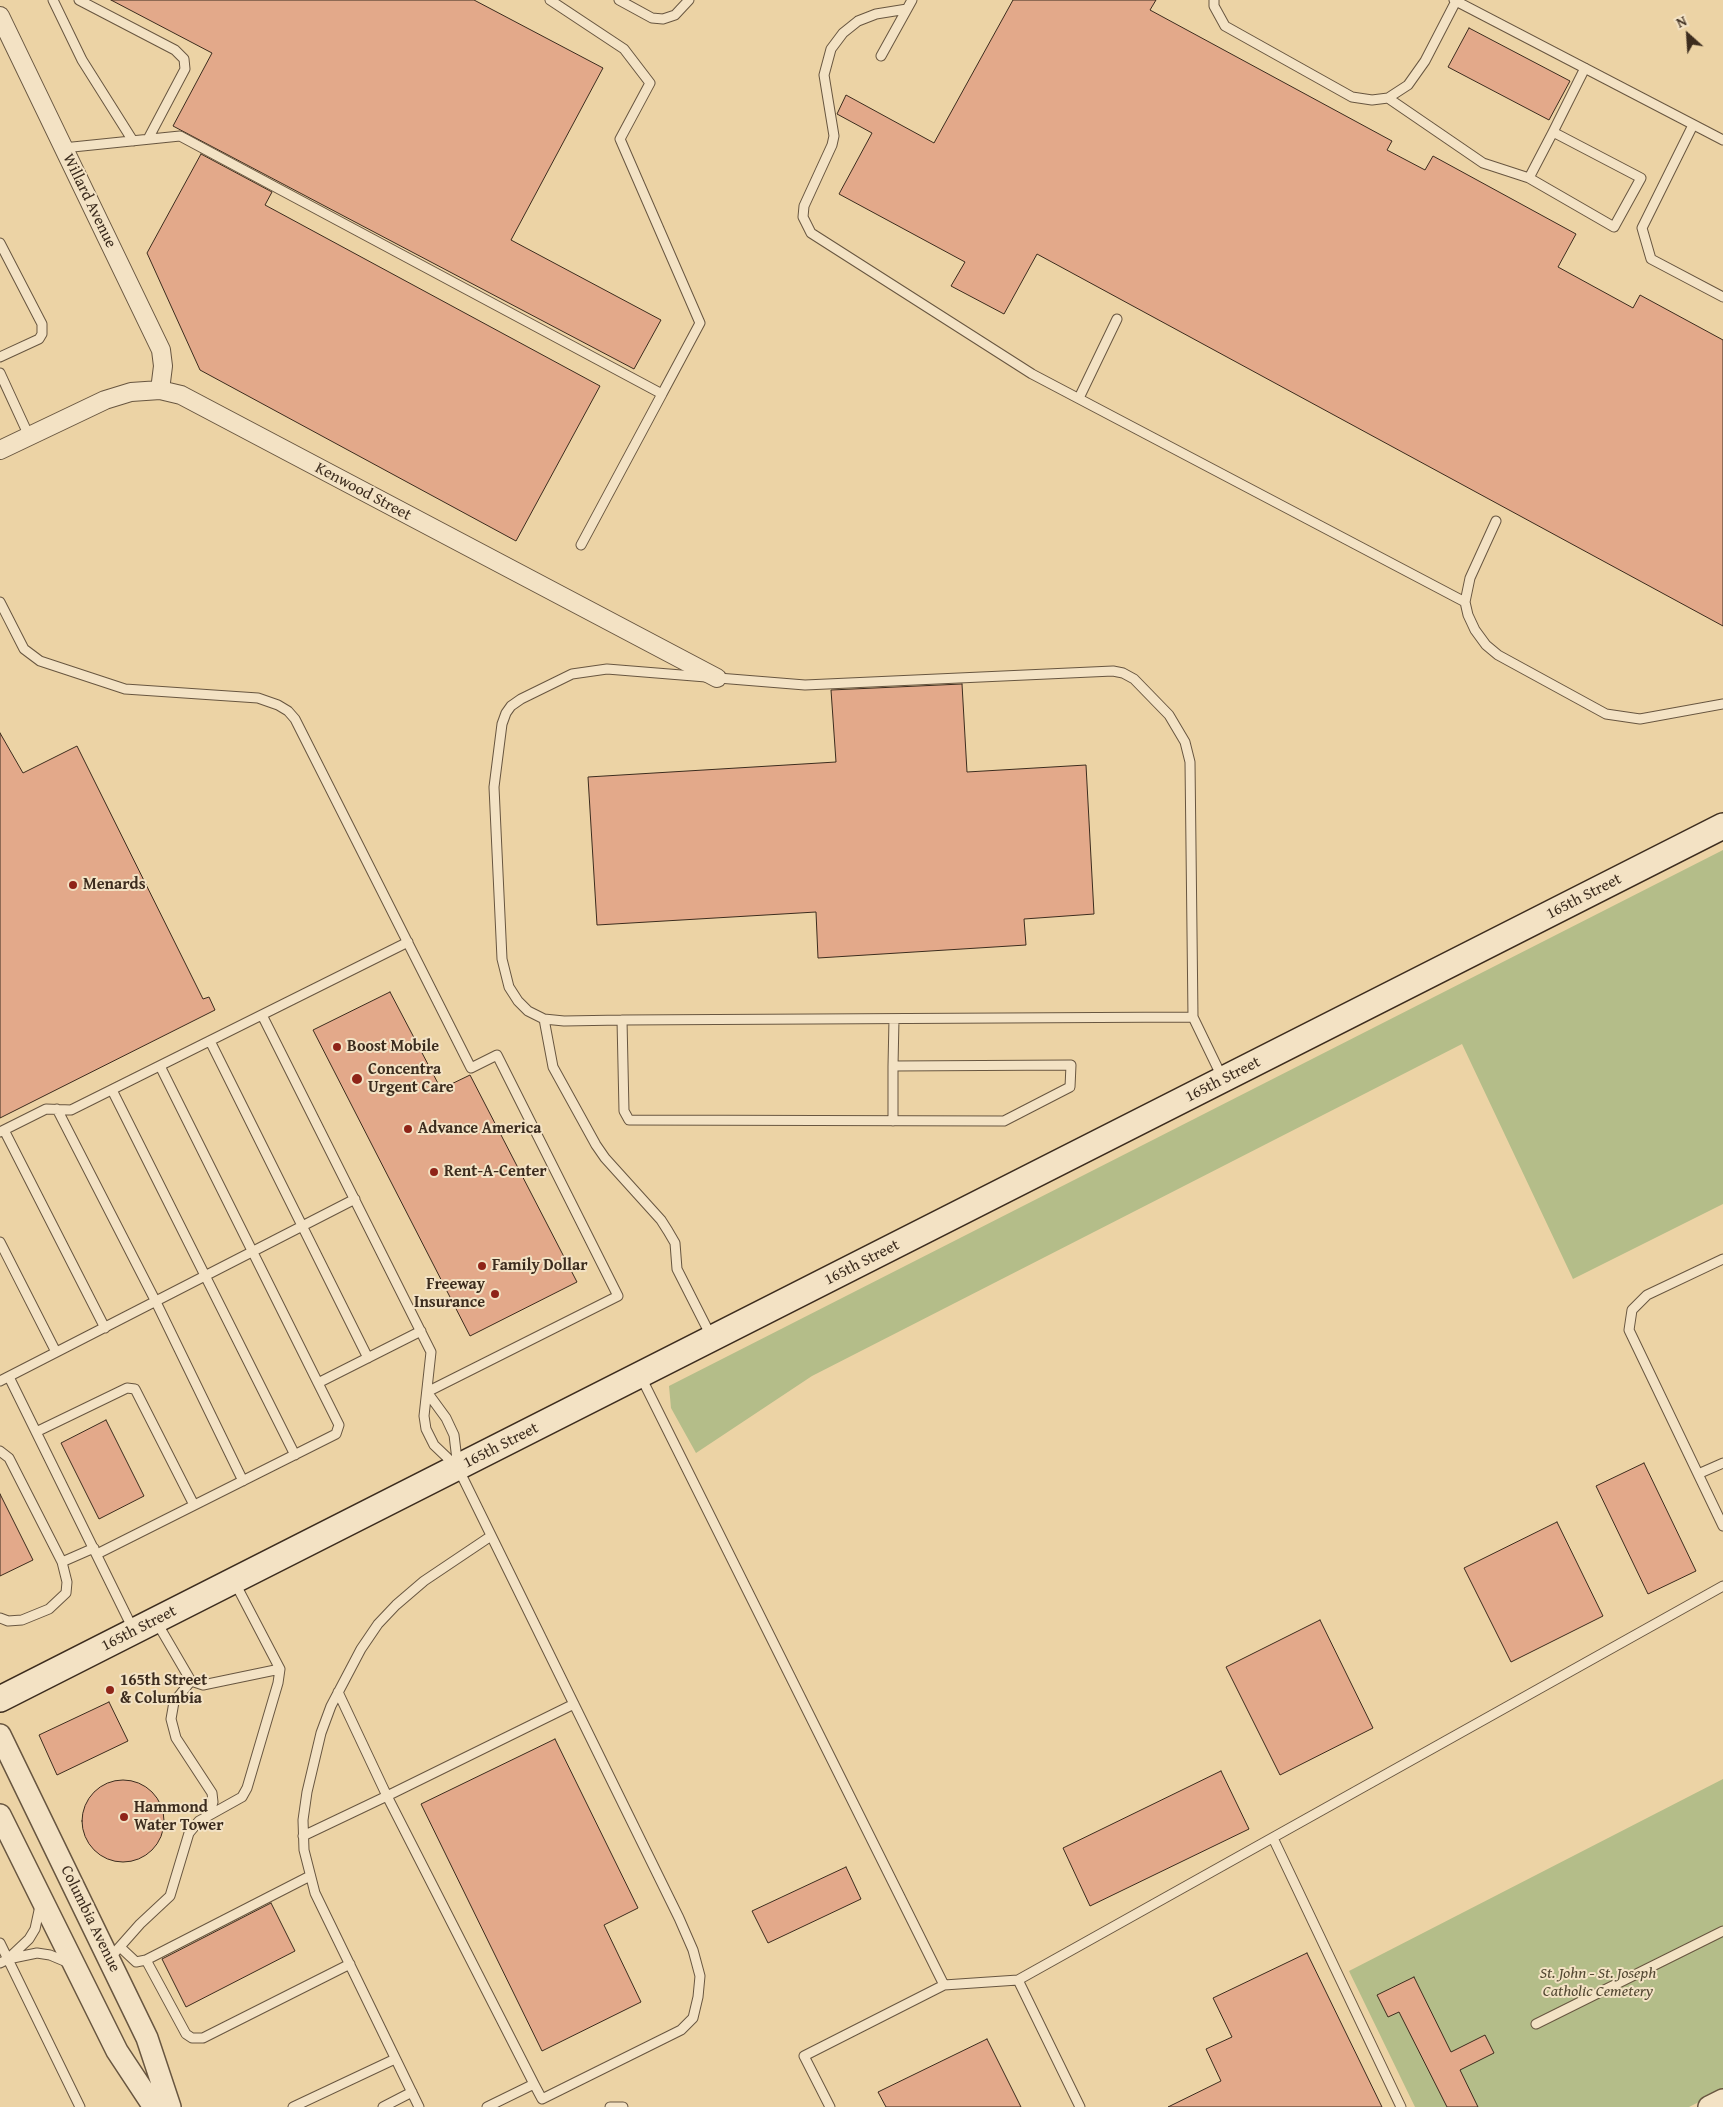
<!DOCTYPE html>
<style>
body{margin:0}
#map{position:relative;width:1723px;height:2107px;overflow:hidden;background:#ecd3a5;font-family:"Gentium Book Plus",serif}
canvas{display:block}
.north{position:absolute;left:1663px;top:10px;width:50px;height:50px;-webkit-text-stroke:4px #f3e2c4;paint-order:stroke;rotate:334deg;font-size:14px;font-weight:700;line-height:20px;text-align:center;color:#3c2c1e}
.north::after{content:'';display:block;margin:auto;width:18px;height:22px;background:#3c2c1e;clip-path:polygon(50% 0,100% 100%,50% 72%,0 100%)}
</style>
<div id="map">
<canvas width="1723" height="2107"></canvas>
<div class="north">N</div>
</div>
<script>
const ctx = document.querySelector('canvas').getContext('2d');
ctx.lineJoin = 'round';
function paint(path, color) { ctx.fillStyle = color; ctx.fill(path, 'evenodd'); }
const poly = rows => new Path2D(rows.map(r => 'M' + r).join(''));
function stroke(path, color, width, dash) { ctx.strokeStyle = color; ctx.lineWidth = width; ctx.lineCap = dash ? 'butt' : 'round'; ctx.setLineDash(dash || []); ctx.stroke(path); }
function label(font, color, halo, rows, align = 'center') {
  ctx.font = font + ' "Gentium Book Plus",serif'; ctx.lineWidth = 4; ctx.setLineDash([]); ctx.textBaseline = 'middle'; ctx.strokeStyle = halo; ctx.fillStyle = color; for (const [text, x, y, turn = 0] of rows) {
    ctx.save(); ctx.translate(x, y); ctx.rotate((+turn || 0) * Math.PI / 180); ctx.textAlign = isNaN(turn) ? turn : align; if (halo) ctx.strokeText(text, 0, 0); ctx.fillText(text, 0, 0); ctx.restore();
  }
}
const green = poly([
 [1723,850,1723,1204,1573,1279,1462,1044,812,1376,696,1453,671,1408,669,1386],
 [1723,1779,1723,2090,1689,2107,1415,2107,1349,1971]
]);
const building = poly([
 [111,0,474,0,603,68,511,240,661,320,634,369,173,126,212,53,111,0],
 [1013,0,1156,0,1150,10,1392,141,1387,150,1425,170,1433,156,1576,234,1558,267,1633,308,1640,295,1723,340,1723,626,1037,254,1004,314,951,286,965,262,839,194,872,133,837,114,846,95,934,143,1013,0],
 [1469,28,1570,81,1549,120,1448,67,1469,28],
 [201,154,272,192,265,205,600,386,516,541,200,370,147,253,201,154],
 [962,684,967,772,1086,765,1094,914,1024,919,1026,945,818,958,816,912,597,925,588,777,836,762,831,690,962,684],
 [0,733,23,773,77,746,203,999,209,997,215,1010,0,1118,0,733],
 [390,992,441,1089,470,1075,577,1282,470,1336,313,1030,390,992],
 [106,1420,144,1496,99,1519,61,1443,106,1420],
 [1644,1463,1696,1571,1648,1594,1596,1486,1644,1463],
 [0,1494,33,1560,0,1576,0,1494],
 [1557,1522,1603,1616,1511,1662,1464,1568,1557,1522],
 [1320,1620,1373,1728,1280,1775,1226,1667,1320,1620],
 [109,1702,128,1741,57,1775,39,1735,109,1702],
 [555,1739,638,1908,604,1925,641,2002,542,2051,421,1804,555,1739],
 [1221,1771,1249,1829,1090,1906,1063,1848,1221,1771],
 '82 1821a41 41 0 1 1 82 0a41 41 0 1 1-82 0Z',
 [846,1867,861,1899,768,1943,752,1911,846,1867],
 [271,1903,295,1951,186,2007,162,1959,271,1903],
 [1307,1953,1382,2107,1168,2107,1221,2081,1206,2049,1232,2037,1213,1998,1307,1953],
 [1414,1977,1451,2052,1485,2035,1494,2053,1460,2070,1478,2107,1447,2107,1399,2012,1388,2017,1377,1995,1414,1977],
 [987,2039,1021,2107,886,2107,878,2092,987,2039]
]);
const service = poly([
 [53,0,82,60,133,141],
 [79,0,175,50,184,59,185,69,148,139],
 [619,0,652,18,663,19,675,15,689,0],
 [1214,0,1214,6,1225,26,1352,97,1372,100,1388,98,1408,85,1425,61,1456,1],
 [1454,0,1723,140],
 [907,9,876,14,858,21,843,33,831,49,824,75,834,136,832,145,804,206,803,217,811,233,1032,374,1465,602],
 [881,56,912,0],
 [1388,98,1483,163,1529,178],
 [1693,125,1642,228,1651,259,1723,297],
 [1553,132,1641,178,1614,227,1529,178,1553,132,1585,68],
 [63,148,180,136,662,394,700,323,620,139,650,83,624,49,550,0],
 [0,243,42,324,42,334,39,339,0,357],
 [0,373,29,436],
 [1079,398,1117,319],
 [1496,521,1470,578,1465,602,1468,615,1475,630,1486,645,1498,655,1606,714,1640,719,1723,704],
 [581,545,662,394],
 [0,602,24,649,40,661,125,689,258,698,278,705,288,711,295,719,471,1068,497,1055,618,1296,427,1392],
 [262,1015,431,1352,424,1416,426,1429,434,1445,456,1466],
 [1193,1017,622,1020,564,1021,544,1019,528,1011,518,1001,509,987,502,959,494,787,502,724,506,713,511,706,521,699,572,674,607,669,805,685,1113,671,1123,673,1134,679,1169,715,1185,742,1190,762,1193,1017,1222,1077],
 [544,1019,553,1067,596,1145,605,1158,661,1220,668,1231,675,1243,677,1269,712,1338],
 [622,1020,624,1111,629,1120,1004,1121,1070,1087,1071,1065,893,1066,894,1019],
 [210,1041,368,1358],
 [160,1066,318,1383],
 [893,1066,893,1121],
 [112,1090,295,1455],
 [57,1109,156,1302,243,1481],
 [4,1130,105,1328],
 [0,1132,46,1109,71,1110,408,942],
 [0,1242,56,1352],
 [1723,1259,1647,1295,1632,1310,1629,1330,1723,1526],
 [9,1377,133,1629],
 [641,1377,944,1985],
 [0,1381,355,1199],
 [427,1392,446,1418,454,1435,458,1468,679,1918,693,1950,700,1976,698,1997,693,2018,681,2030,542,2099,534,2084,487,2107],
 [36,1432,127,1388,135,1389,194,1505],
 [0,1451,9,1458,62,1562,67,1582,66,1593,49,1609,22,1620,8,1621,0,1618],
 [1698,1474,1723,1463],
 [97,1554,336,1434,339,1425,318,1383,421,1331],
 [62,1562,94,1548],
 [156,1621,191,1681,203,1685,280,1669],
 [191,1681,174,1702,171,1719,176,1738,212,1793,213,1802,209,1815],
 [303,1836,387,1796,338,1692],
 [1273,1838,1401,2107],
 [0,1943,80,2107],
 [120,1947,136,1962,146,1960,310,1876],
 [10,1957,29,1939,35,1929,40,1906],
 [109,1959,140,1924,170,1896,189,1833,199,1821,242,1797,247,1788,278,1683,280,1669,234,1581],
 [146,1960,186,2034,192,2038,203,2038,350,1964],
 [0,1963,8,1959,37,1953,50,1955,69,1963],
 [1018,1980,1723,1586],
 [1536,2024,1723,1931],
 [534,2084,387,1796,574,1704],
 [293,2107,395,2059],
 [383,2107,412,2092],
 [419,2107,315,1893,304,1850,303,1820,307,1792,321,1733,331,1706,361,1649,378,1624,396,1605,424,1581,491,1536],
 [610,2107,623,2107],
 [830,2107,804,2056,944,1985,1018,1980,1080,2107]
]);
const minor = poly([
 [0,16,161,350,163,366,160,390],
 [0,450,105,400,131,392,160,390,181,395,717,678]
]);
const tertiary = poly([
 [0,1735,147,2038,170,2107],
 [0,1815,117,2051,154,2107],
 [1709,2107,1723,2100]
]);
const secondary = poly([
 [0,1699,1723,826]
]);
const markers = [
 [73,885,5,"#8f2418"],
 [337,1047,5,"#8f2418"],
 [357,1079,6,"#8f2418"],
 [408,1129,5,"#8f2418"],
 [434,1172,5,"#8f2418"],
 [482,1266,5,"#8f2418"],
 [495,1294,5,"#8f2418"],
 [110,1690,5,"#8f2418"],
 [124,1817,5,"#8f2418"]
];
const streetNames = [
 ["Willard Avenue",89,201,64],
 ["Kenwood Street",363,492,28],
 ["165th Street",1584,897,-27],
 ["165th Street",1223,1080,-27],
 ["165th Street",862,1263,-27],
 ["165th Street",501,1446,-27],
 ["165th Street",139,1629,-27],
 ["Columbia Avenue",90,1919,64]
];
const poiNames = [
 ["Menards",83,885],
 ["Boost Mobile",347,1047],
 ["Concentra",368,1070],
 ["Urgent Care",368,1088],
 ["Advance America",418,1129],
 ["Rent-A-Center",444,1172],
 ["Family Dollar",492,1266],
 ["Freeway",485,1285,"right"],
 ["Insurance",485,1303,"right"],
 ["165th Street",120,1681],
 ["& Columbia",120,1699],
 ["Hammond",134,1808],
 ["Water Tower",134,1826]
];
const parkNames = [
 ["St. John - St. Joseph",1598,1974],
 ["Catholic Cemetery",1598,1992]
];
paint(green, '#b4bd89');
paint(building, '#e3a98a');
stroke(building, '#3c2c1e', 1);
stroke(service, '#685640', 11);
stroke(minor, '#685640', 20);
stroke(tertiary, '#685640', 24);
stroke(secondary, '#3c2c1e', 28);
stroke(service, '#f3e2c4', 9);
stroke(minor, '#f3e2c4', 18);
stroke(tertiary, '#f3e2c4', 21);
stroke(secondary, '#f3e2c4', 25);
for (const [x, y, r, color] of markers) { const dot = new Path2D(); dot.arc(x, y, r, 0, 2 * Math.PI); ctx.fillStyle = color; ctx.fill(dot); stroke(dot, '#f3e2c4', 2); }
label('16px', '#3c2c1e', '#f3e2c4', streetNames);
label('bold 16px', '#3c2c1e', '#f3e2c4', poiNames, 'left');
label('italic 16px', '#544933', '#f3e2c4', parkNames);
</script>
